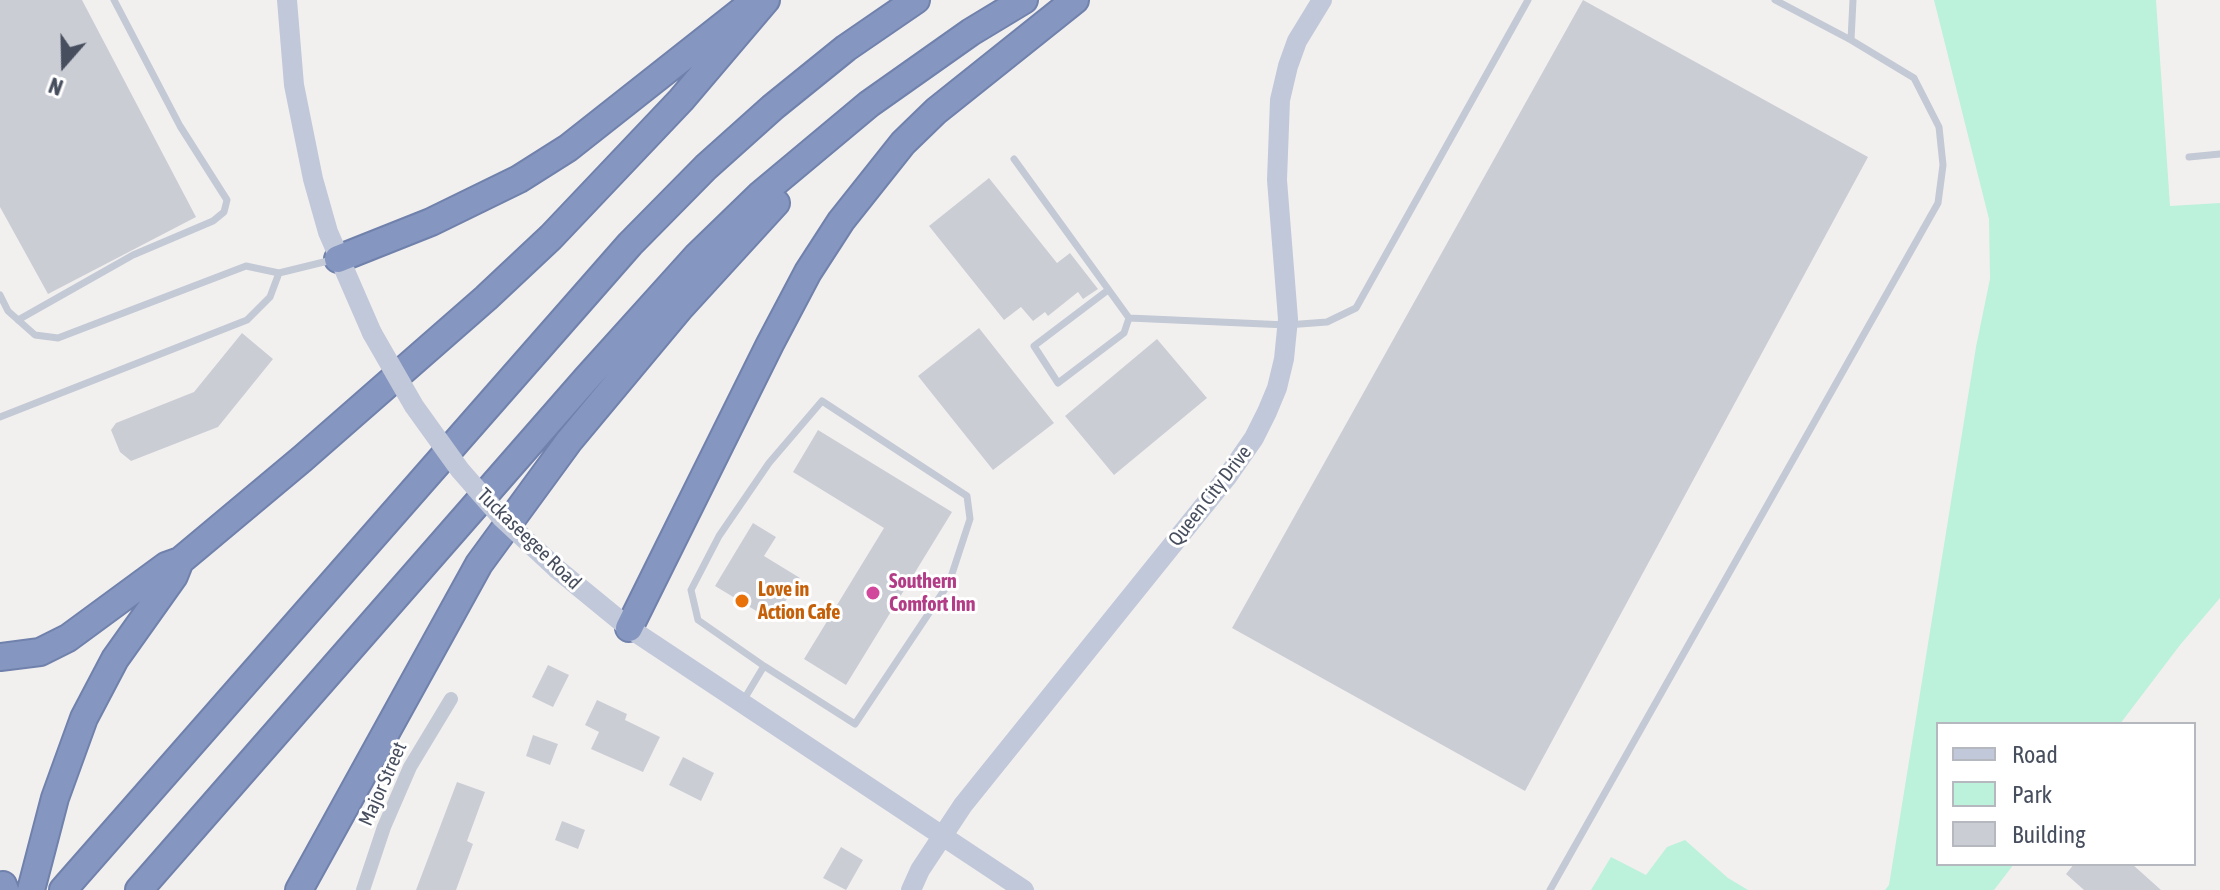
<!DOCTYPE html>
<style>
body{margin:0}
#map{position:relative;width:2220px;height:890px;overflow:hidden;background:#f2f0ef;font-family:"Asap Condensed",sans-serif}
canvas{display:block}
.legend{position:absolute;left:1936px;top:722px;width:260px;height:144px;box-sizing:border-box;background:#fff;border:2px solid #b5b8bf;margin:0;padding:10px 14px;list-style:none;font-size:24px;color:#474e5e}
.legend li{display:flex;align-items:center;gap:16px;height:40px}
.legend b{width:40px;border:2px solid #b5b8bf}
.north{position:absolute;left:24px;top:24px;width:80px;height:80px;-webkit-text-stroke:6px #fff;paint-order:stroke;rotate:200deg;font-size:22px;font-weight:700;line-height:32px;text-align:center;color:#474e5e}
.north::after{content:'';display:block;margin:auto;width:28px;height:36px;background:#474e5e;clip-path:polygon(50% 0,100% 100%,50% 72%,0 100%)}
</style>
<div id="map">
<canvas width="2220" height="890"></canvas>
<ul class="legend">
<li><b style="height:10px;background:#c1c8d9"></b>Road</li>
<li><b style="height:22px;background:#bcf1db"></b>Park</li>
<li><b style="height:22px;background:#cbcdd5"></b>Building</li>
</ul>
<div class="north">N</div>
</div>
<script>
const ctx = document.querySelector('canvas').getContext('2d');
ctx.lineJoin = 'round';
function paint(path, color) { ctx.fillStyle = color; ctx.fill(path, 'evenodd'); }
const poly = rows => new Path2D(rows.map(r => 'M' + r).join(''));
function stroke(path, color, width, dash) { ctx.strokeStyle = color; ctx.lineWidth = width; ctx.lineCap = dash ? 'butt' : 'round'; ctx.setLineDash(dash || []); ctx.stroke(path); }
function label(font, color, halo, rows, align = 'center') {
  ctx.font = font + ' "Asap Condensed",sans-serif'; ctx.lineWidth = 6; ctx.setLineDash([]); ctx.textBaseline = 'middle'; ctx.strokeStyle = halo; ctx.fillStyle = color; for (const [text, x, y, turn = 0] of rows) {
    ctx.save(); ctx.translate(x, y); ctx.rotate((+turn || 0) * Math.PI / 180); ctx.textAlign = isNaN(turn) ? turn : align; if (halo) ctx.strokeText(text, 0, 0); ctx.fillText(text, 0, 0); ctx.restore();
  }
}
const green = poly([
 [1934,0,2156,0,2170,206,2220,203,2220,598,2180,645,2120,724,1938,724,1938,864,2014,864,1994,890,1885,890,1889,885,1976,347,1990,279,1989,219],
 [1685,840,1728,878,1748,890,1591,890,1611,857,1646,875,1667,847]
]);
const building = poly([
 [0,0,82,0,196,217,48,294,0,207],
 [1583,0,1868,157,1525,791,1232,628],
 [989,178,1057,263,1070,253,1098,289,1083,299,1078,292,1048,316,1045,312,1033,321,1021,307,1004,320,929,226],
 [979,328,1054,423,993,470,918,376],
 [242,333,273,359,218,427,131,461,120,452,111,430,116,423,194,392],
 [1157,339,1207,398,1114,475,1065,416],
 [818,430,952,512,846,685,804,659,884,528,793,472],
 [753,523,776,537,764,556,800,578,773,621,715,586],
 [548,665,569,675,553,707,532,697],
 [597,700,627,714,625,720,660,737,643,772,591,749,599,732,585,725],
 [533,735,558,744,550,765,526,756],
 [683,757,714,773,701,801,669,785],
 [457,782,485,792,467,841,473,844,456,890,416,890],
 [562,821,585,830,578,849,555,840],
 [841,847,863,860,846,890,823,878],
 [2074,864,2132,864,2161,890,2084,890,2066,874]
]);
const lane = poly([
 [1775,0,1851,40],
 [2189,157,2220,154],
 [1014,159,1129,318,1287,325,1327,322,1356,308,1528,0],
 [1108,290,1034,346,1058,383,1124,333,1129,318],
 [0,295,8,311,35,335,58,338,246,266,279,273],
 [18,320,133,255,213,221,224,212,227,200,180,126,114,0],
 [0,417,247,320,270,297,279,273,332,260],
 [743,701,764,666,855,724,949,583,970,519,967,496,822,401,769,463,719,536,691,590,698,620,764,666],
 [1550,890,1938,203,1943,165,1939,127,1914,78,1851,40,1853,0]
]);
const street = poly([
 [363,890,384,827,410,767,451,699]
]);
const secondary = poly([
 [287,0,294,85,313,179,328,232,372,333],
 [557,569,629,628,1024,890],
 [911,890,920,870,963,805,1227,477,1254,438,1267,412,1277,388,1284,359,1288,319,1277,180,1280,100,1288,66,1297,41,1322,0]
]);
const highway = poly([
 [338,259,431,222,519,179,568,148,743,10],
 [629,628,770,344,808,272,841,221,903,143,936,111,1075,0],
 [0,657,40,652,68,638,166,566,180,561,302,459,486,298,551,237,681,100,766,0],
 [3,885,5,890],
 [31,890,55,798,84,718,115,659,174,576,180,561],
 [63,890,630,244,706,167,773,107,846,48,916,0],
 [139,890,587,378,697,256,760,195,869,104,971,32,1024,0],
 [299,890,479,564,569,441,680,308,776,203]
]);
const secondaryBridge = poly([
 [372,333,414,406,460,470,502,518,557,569]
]);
const markers = [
 [873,593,8,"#d1479c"],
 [742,601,8,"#e8710a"]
];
const streetNames = [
 ["Queen City Drive",1210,496,-52],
 ["Tuckaseegee Road",529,539,44],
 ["Major Street",383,784,-66]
];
const hotelNames = [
 ["Southern",889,582],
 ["Comfort Inn",889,605]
];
const foodNames = [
 ["Love in",758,590],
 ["Action Cafe",758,613]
];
paint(green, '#bcf1db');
paint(building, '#cbcdd5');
stroke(highway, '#7081ac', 30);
stroke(lane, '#c3c9d5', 7);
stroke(street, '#c3c9d5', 14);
stroke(secondary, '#c1c8d9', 20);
stroke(highway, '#8596c1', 26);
stroke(secondaryBridge, '#c1c8d9', 20);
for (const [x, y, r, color] of markers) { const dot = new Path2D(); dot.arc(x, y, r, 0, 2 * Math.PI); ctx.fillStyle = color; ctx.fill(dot); stroke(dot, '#fff', 3); }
label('20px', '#474e5e', '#fff', streetNames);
label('bold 20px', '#b23c85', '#fff', hotelNames, 'left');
label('bold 20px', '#c56008', '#fff', foodNames, 'left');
</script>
